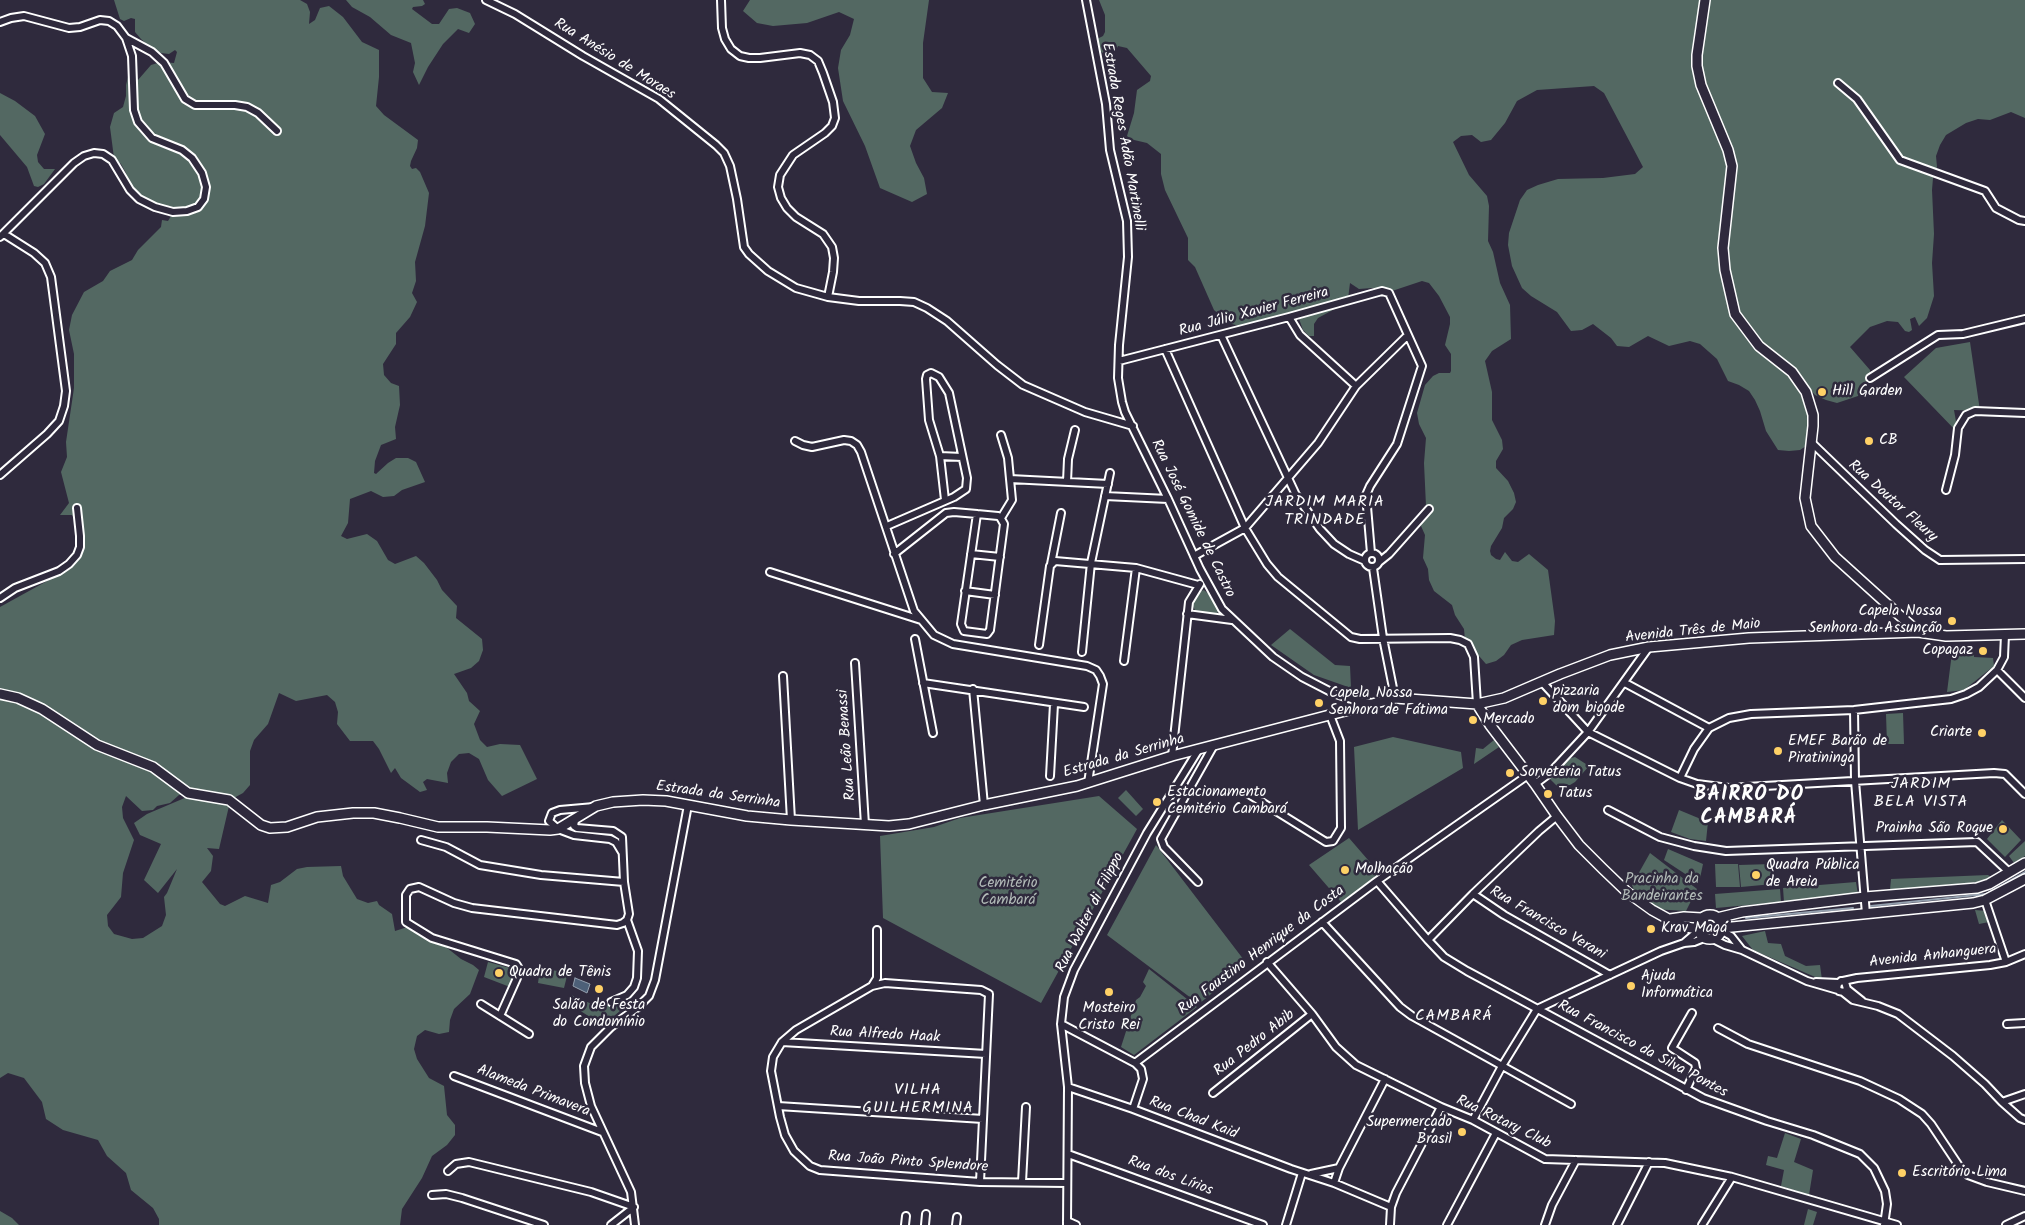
<!DOCTYPE html>
<meta charset="utf-8">
<style>
body{margin:0}
canvas{display:block;background:#2f2a3d}
</style>
<canvas width="2025" height="1225"></canvas>
<script>
const ctx = document.querySelector('canvas').getContext('2d');
ctx.lineJoin = 'round';
function paint(path, color) { ctx.fillStyle = color; ctx.fill(path, 'evenodd'); }
const poly = rows => new Path2D(rows.map(r => 'M' + r).join(''));
function stroke(path, color, width, dash) { ctx.strokeStyle = color; ctx.lineWidth = width; ctx.lineCap = dash ? 'butt' : 'round'; ctx.setLineDash(dash || []); ctx.stroke(path); }
function label(font, color, halo, rows, align = 'center') {
  ctx.font = font + ' Kalam,sans-serif'; ctx.lineWidth = 5; ctx.setLineDash([]); ctx.textBaseline = 'middle'; ctx.strokeStyle = halo; ctx.fillStyle = color; for (const [text, x, y, turn = 0] of rows) {
    ctx.save(); ctx.translate(x, y); ctx.rotate((+turn || 0) * Math.PI / 180); ctx.textAlign = isNaN(turn) ? turn : align; if (halo) ctx.strokeText(text, 0, 0); ctx.fillText(text, 0, 0); ctx.restore();
  }
}
const green = poly([
 [114,0,300,0,307,4,310,12,309,24,315,20,320,8,329,6,343,17,362,42,379,50,379,77,376,106,384,115,418,140,417,148,411,161,410,166,412,169,416,168,420,172,429,193,425,226,415,262,416,281,412,293,417,302,410,317,396,333,396,344,383,364,384,375,391,383,399,386,400,405,395,427,396,439,381,445,375,461,374,473,376,474,388,463,396,458,408,458,416,462,425,482,402,490,394,496,383,497,371,491,350,499,348,523,341,536,347,539,367,534,377,541,388,560,395,564,416,556,424,563,437,580,442,590,457,606,456,618,482,639,483,650,479,661,471,668,454,674,467,693,469,701,480,711,474,724,480,740,487,747,500,744,520,745,537,779,502,796,488,780,479,759,469,753,459,754,451,762,447,773,448,783,427,779,423,782,427,790,420,792,401,778,395,768,391,773,379,749,373,741,350,741,337,724,338,712,335,702,327,695,296,701,279,693,268,724,254,740,250,751,250,785,243,793,232,799,185,794,179,795,170,803,157,806,153,810,142,811,126,796,122,807,123,818,134,840,123,873,121,897,107,915,108,926,114,934,132,939,143,938,162,926,166,915,164,897,167,893,177,869,158,893,144,880,161,844,140,835,134,823,147,814,187,797,219,800,229,806,219,849,207,848,213,856,211,871,202,882,220,904,225,906,245,896,268,903,271,885,280,882,297,869,307,867,341,866,343,876,357,899,368,903,377,901,379,905,392,914,395,931,417,924,461,959,473,965,479,970,470,994,454,1009,450,1020,449,1032,439,1034,425,1030,417,1036,414,1049,417,1059,429,1078,444,1086,447,1115,455,1125,455,1135,447,1145,432,1156,422,1178,402,1209,400,1225,159,1225,159,1219,153,1208,131,1190,126,1173,107,1156,98,1140,63,1130,46,1119,42,1102,24,1078,8,1073,0,1078,0,607,58,575,73,560,78,544,77,523,72,515,60,515,69,503,61,472,67,457,66,442,74,388,74,354,69,330,72,315,84,292,103,281,110,271,132,260,138,250,161,227,162,220,168,221,171,216,166,210,140,196,129,194,126,173,121,164,114,158,110,127,114,113,123,107,126,96,126,85,128,77,138,80,151,65,161,62,174,63,177,52,175,50,169,54,161,53,151,48,141,39,135,32,135,19,131,18,124,21,120,19],
 [346,0,423,0,425,4,422,6,413,7,412,9,432,24,439,24,449,9,457,8,470,13,475,24,469,33,458,29,443,44,428,67,419,85,413,72,415,63,411,43,391,35,370,17,352,7],
 [750,0,929,0,923,43,923,78,932,92,948,93,942,108,916,130,910,146,916,163,924,178,927,194,912,202,880,188,865,146,843,101,838,68,841,50,850,35,854,19,839,12,807,23,773,26,757,23,743,11],
 [1099,0,2025,0,2025,118,2011,112,1990,120,1978,119,1966,123,1946,135,1940,145,1936,156,1937,167,1933,178,1932,190,1934,234,1932,263,1934,296,1927,318,1919,326,1915,317,1910,319,1912,330,1909,332,1905,331,1898,322,1887,321,1870,327,1850,347,1870,370,1870,375,1858,396,1837,403,1826,400,1815,395,1796,374,1778,366,1797,386,1811,420,1809,444,1800,450,1789,451,1778,450,1766,431,1760,411,1755,400,1749,391,1739,385,1728,381,1717,359,1700,344,1690,341,1669,346,1648,336,1629,347,1617,346,1611,338,1593,324,1582,330,1571,331,1557,312,1531,296,1522,288,1512,266,1508,245,1509,233,1520,200,1527,190,1538,185,1558,179,1603,178,1635,174,1643,167,1604,93,1594,86,1537,90,1517,101,1505,123,1491,140,1481,142,1472,135,1461,136,1453,142,1469,175,1487,196,1489,206,1488,241,1493,252,1500,283,1510,305,1511,339,1492,351,1485,361,1492,392,1492,420,1502,440,1503,449,1496,461,1496,468,1508,481,1514,493,1516,502,1513,509,1504,518,1502,528,1491,546,1490,551,1491,555,1496,559,1500,560,1505,552,1512,561,1518,562,1529,554,1548,570,1555,621,1554,635,1522,640,1511,645,1504,655,1496,661,1486,664,1465,640,1464,629,1455,615,1452,605,1434,591,1429,580,1428,569,1423,558,1425,535,1421,526,1426,506,1424,463,1426,438,1419,424,1417,413,1425,385,1433,376,1439,373,1450,373,1451,371,1451,354,1445,345,1450,324,1450,317,1439,296,1429,283,1422,281,1389,292,1372,288,1359,289,1350,283,1348,299,1342,305,1318,318,1314,324,1314,336,1309,336,1303,330,1298,316,1281,320,1272,327,1255,328,1243,327,1232,324,1222,317,1214,310,1195,267,1188,260,1188,238,1165,190,1161,174,1161,154,1147,143,1130,139,1127,136,1134,113,1137,90,1150,81,1151,76,1127,48,1118,46,1113,56,1109,58,1098,49,1097,39,1103,36,1105,32,1105,15],
 [0,93,15,101,35,116,45,134,37,155,38,162,44,169,55,169,44,184,38,187,34,186,27,167,0,135],
 [1970,342,1980,411,1954,410,1958,433,1904,377,1936,348],
 [1204,590,1212,597,1219,610,1216,615,1202,613,1195,610,1191,603,1195,593],
 [1290,629,1335,665,1350,666,1351,688,1314,675,1271,645],
 [1953,645,1974,646,1974,657,1993,658,1994,666,1964,690,1947,692],
 [1903,713,1904,744,1887,744,1886,714],
 [1393,737,1461,752,1463,768,1358,830,1354,747],
 [1494,740,1499,747,1474,764,1476,748,1483,749],
 [1575,757,1589,766,1575,782,1570,785,1557,786,1550,779,1568,759],
 [1126,790,1143,809,1136,816,1118,798],
 [1099,796,1137,829,1041,1003,883,918,880,836,934,827,960,818],
 [1679,810,1708,822,1706,841,1690,839,1671,832],
 [2002,820,2021,840,2005,857,1987,839],
 [1349,838,1381,875,1341,902,1309,865],
 [2025,841,2025,856,2014,863,2009,856],
 [1156,845,1247,964,1199,1004,1107,935],
 [1668,849,1703,864,1699,883,1664,860],
 [1650,853,1697,889,1686,911,1653,909,1635,893,1632,885],
 [1715,864,1738,864,1740,887,1716,887],
 [1772,864,1773,884,1741,887,1739,865],
 [1988,875,1992,878,1980,882,1890,890,1891,879],
 [1856,882,1858,895,1784,902,1783,888],
 [1780,889,1781,902,1716,908,1715,894],
 [1975,910,1987,911,1989,922,1979,924],
 [1765,931,1768,943,1781,944,1785,956,1806,966,1820,965,1822,980,1753,950,1742,936],
 [488,962,514,969,510,987,484,977],
 [540,969,568,972,564,988,538,983],
 [1149,969,1197,1007,1134,1055,1121,1047,1136,1000,1140,997,1146,986,1143,982],
 [571,995,601,1008,623,999,626,1006,603,1025,574,1007],
 [1785,1133,1801,1139,1794,1162,1813,1170,1809,1195,1781,1186,1784,1170,1766,1165,1768,1156,1777,1158],
 [1808,1209,1817,1212,1813,1225,1804,1225],
 [0,1211,12,1218,19,1225,0,1225]
]);
const water = poly([
 [575,978,590,984,587,993,573,986,575,978]
]);
const stream = poly([
 [1871,906,1986,894,2025,872],
 [1746,918,1853,908]
]);
const street = poly([
 [486,0,515,14,583,56,659,99,716,145,724,153,730,166,737,199,744,247,749,254,768,271,796,288,828,297,859,301,900,301,914,302,927,308,947,321,997,365,1023,385,1085,412,1133,426],
 [721,0,722,28,725,39,731,49,740,56,749,58,760,58,800,53,810,55,818,61,823,73,833,102,835,118,832,126,825,133,793,155,780,175,778,187,781,198,787,208,796,217,823,234,832,247,834,258,833,272,828,297],
 [1086,0,1106,104,1110,150,1127,221,1128,257,1119,345,1118,378,1122,402,1125,412,1168,499,1200,569,1222,609,1273,657,1302,677,1333,693,1354,700,1371,703],
 [0,22,11,18,24,16,69,28,80,27,100,20,109,21,117,26,126,38,132,56,134,110,138,122,152,138,182,150,192,158,202,173,206,187,204,199,198,207,187,211,173,212,155,207,139,199,130,190,112,160,103,154,94,153,84,156,74,163,0,237],
 [126,38,152,52,164,63,185,99,195,105,235,105,247,107,258,113,277,131],
 [1838,83,1857,99,1900,160,1985,191,1996,208,2019,220,2025,221],
 [1289,317,1300,335,1356,386],
 [1221,335,1296,495,1320,529,1334,544,1349,554,1365,561],
 [1165,349,1245,528,1267,564,1278,577,1351,637,1360,639,1450,638,1460,640,1468,644,1474,657,1477,704],
 [1119,361,1289,317,1382,291,1389,293,1422,366,1397,444,1370,486,1366,495,1371,553],
 [1870,378,1938,335,1963,334,2025,319],
 [1001,435,1008,458,1012,500,1001,518],
 [795,441,803,445,812,447,844,440,851,441,857,445,861,452,914,611,934,635,953,644,1087,666,1096,670,1100,676,1103,684,1088,783],
 [1812,443,1896,524,1925,550,1940,560,2025,559],
 [940,456,962,457],
 [0,475,47,434,59,421,64,406,66,391,51,277,45,263,34,253,4,234],
 [1010,479,1108,484],
 [1067,482,1068,459,1075,430],
 [1946,490,1955,455,1958,428,1966,415,1975,411,2025,413],
 [1105,496,1168,499],
 [887,526,954,497,966,489,967,478,949,393,939,377,931,373,927,375,926,379,929,420,940,456,945,500],
 '1365 560a7 7 0 1 1 14 0a7 7 0 1 1-14 0Z',
 [894,554,946,513,954,512,977,514,998,516,1000,517,1004,524,990,630,987,634,964,631,961,624,977,514],
 [971,554,1000,557],
 [1194,556,1245,528,1318,443,1356,386,1408,335],
 [1379,562,1389,554,1429,509],
 [1051,564,1061,513],
 [1373,568,1383,638,1395,698],
 [770,572,921,620],
 [965,591,995,595],
 [0,598,15,588,59,571,69,564,77,555,80,547,80,536,77,508],
 [1187,614,1232,620],
 [915,639,933,733],
 [1039,645,1050,566,1055,561,1136,568,1198,585],
 [1082,652,1091,563,1110,473],
 [1124,661,1136,568],
 [855,663,865,825],
 [1997,670,2025,698],
 [783,676,791,820],
 [1542,682,1588,732,1680,778,1697,784,1729,788,1994,773,2005,774,2025,794],
 [923,683,1084,707],
 [1625,683,1709,728,1729,718,1751,714,1854,710,1951,699,1966,694,1979,687,1997,670,2004,657,2005,635],
 [973,689,984,805],
 [1854,710,1855,781,1866,914],
 [1172,756,1189,602,1200,584],
 [1050,776,1054,704],
 [1680,778,1694,749,1709,728],
 [1535,784,1551,772,1588,732,1649,647],
 [1247,793,1326,842,1333,841,1341,828,1340,741,1330,715],
 [594,807,560,810,552,813,549,821,558,829,574,835,610,839,616,842,622,852],
 [1608,810,1660,837,1694,846,1726,851,1977,842,2009,872],
 [421,840,446,847,480,865,541,875,624,882],
 [1377,881,1428,940,1444,957,1467,971,1703,1098,1767,1121,1813,1135,1860,1154,1874,1168,1885,1191,1887,1204,1884,1225],
 [1198,882,1164,847,1161,839,1214,745],
 [1473,894,1504,915,1610,975],
 [1985,900,2006,962],
 [1322,922,1400,1007,1412,1016,1571,1104],
 [877,930,877,978,872,986,796,1030,782,1042,773,1057,771,1071,780,1117,785,1135,794,1151,810,1166,820,1170,980,1182,1067,1183],
 [1722,931,1731,936,1742,950],
 [1713,939,1725,945,1742,950,1807,981,1838,990],
 [1428,940,1473,894,1539,831,1557,816],
 [1684,943,1698,931],
 [1267,962,1312,1014,1336,1047,1356,1065,1441,1107,1473,1120,1545,1159,1665,1163,1732,1177,1897,1225],
 [1843,981,1857,978,1990,965,2006,962,2025,954],
 [1816,982,1838,983],
 [872,986,885,983,981,990,989,994,980,1182],
 [1847,989,1844,992,1839,991,1837,988,1838,984,1841,981,1845,982,1847,989,1862,1001],
 [1843,992,1853,1000,1878,1006,1898,1014,1953,1056,1985,1084,2002,1102,2020,1118,2025,1120],
 [611,1002,627,995,634,987,637,978,638,951,627,920],
 [481,1004,529,1034],
 [500,1016,517,978,518,967,516,964,432,938,406,922,406,895,410,889,419,887,454,903,472,908,617,925,623,923,627,920,629,914,624,882,622,837,613,831,577,828,574,826,575,820],
 [1061,1024,1135,1063,1141,1069,1143,1079,1133,1109],
 [2007,1024,2025,1023],
 [1718,1028,1748,1044,1860,1081,1899,1099,1922,1114,1931,1124,1959,1166,1968,1175,1987,1182,2025,1191],
 [782,1042,986,1054],
 [1135,1063,1377,881,1528,775],
 [454,1076,602,1132],
 [1068,1087,1133,1109,1291,1169,1334,1183,1391,1207],
 [1686,1090,1696,1068,1695,1063,1672,1048,1692,1013],
 [1213,1093,1312,1014],
 [2002,1102,2025,1094],
 [778,1106,983,1119],
 [1473,1120,1502,1066,1537,1009,1661,951,1684,943,1694,942,1704,938],
 [1068,1154,1263,1225],
 [448,1171,456,1164,469,1162,591,1192,634,1207,611,1225],
 [1311,1174,1339,1168],
 [1022,1182,1026,1107],
 [1334,1183,1339,1168,1385,1079],
 [432,1195,446,1194,462,1198,544,1225],
 [1067,1221,1076,1225],
 [635,1225,631,1192,591,1106,585,1083,584,1066,591,1047,611,1027,638,1007,649,996,655,980,688,805],
 [905,1225,906,1216],
 [925,1225,926,1214],
 [956,1225,957,1217],
 [1067,1225,1068,1087,1061,1024,1064,997,1074,970,1147,833,1199,749],
 [1286,1225,1302,1173],
 [1390,1225,1391,1207,1396,1193,1441,1107],
 [1447,1225,1496,1133],
 [1545,1225,1552,1205,1576,1160],
 [1617,1225,1649,1162],
 [1702,1225,1732,1177],
 [2006,1225,2025,1216]
]);
const secondary = poly([
 [1705,0,1697,55,1697,66,1701,85,1728,150,1732,166,1723,248,1725,270,1735,314,1759,346,1792,372,1806,392,1813,415,1813,426,1805,498,1811,526,1835,557,1918,632],
 [0,694,18,698,42,709,97,745,153,767,188,793,229,800,261,825,270,828,287,827,317,817,353,813,374,813,400,818,438,827,487,827,550,830,558,829,596,806,613,802,643,800,666,801,747,816,791,820,889,826,909,824,984,805,1077,786,1172,756,1395,698,1477,704,1504,698,1560,674,1610,655,1649,647,1749,638,1918,632,1946,636,2025,634],
 [1477,704,1490,725,1535,784,1557,816,1579,845,1603,869,1627,892,1652,910,1681,926,1698,929],
 '1698 927a12 12 0 1 1 24 0a12 12 0 1 1-24 0Z',
 [1717,918,1742,912,1865,897,1977,888,1989,884,2025,863],
 [1670,919,1684,917,1702,918],
 [1722,928,1973,903,1985,900,2025,879]
]);
const markers = [
 [1822,392,5,"#ffd166"],
 [1869,441,5,"#ffd166"],
 [1952,621,5,"#ffd166"],
 [1983,651,5,"#ffd166"],
 [1543,701,5,"#ffd166"],
 [1319,703,5,"#ffd166"],
 [1473,720,5,"#ffd166"],
 [1982,733,5,"#ffd166"],
 [1778,751,5,"#ffd166"],
 [1510,773,5,"#ffd166"],
 [1548,794,5,"#ffd166"],
 [1157,802,5,"#ffd166"],
 [2003,829,5,"#ffd166"],
 [1345,870,5,"#ffd166"],
 [1756,875,5,"#ffd166"],
 [1651,929,5,"#ffd166"],
 [499,973,5,"#ffd166"],
 [1631,986,5,"#ffd166"],
 [599,989,5,"#ffd166"],
 [1109,992,5,"#ffd166"],
 [1462,1132,5,"#ffd166"],
 [1902,1173,5,"#ffd166"]
];
const streetNames = [
 ["Rua Anésio de Moraes",614,60,32],
 ["Estrada Reges Adão Martinelli",1122,137,80],
 ["Rua Júlio Xavier Ferreira",1254,313,-15],
 ["Rua Doutor Fleury",1892,502,42],
 ["Rua José Gomide de Castro",1192,519,64],
 ["Avenida Três de Maio",1693,632,-6],
 ["Rua Leão Benassi",848,745,-94],
 ["Estrada da Serrinha",1124,757,-16],
 ["Estrada da Serrinha",718,796,8],
 ["Rua Walter di Filippo",1091,913,-63],
 ["Rua Francisco Verani",1547,924,30],
 ["Rua Faustino Henrique da Costa",1262,951,-37],
 ["Avenida Anhanguera",1933,957,-6],
 ["Rua Alfredo Haak",885,1036,3],
 ["Rua Pedro Abib",1255,1044,-38],
 ["Rua Francisco da Silva Pontes",1642,1050,28],
 ["Alameda Primavera",533,1092,21],
 ["Rua Chad Kaid",1193,1119,21],
 ["Rua Rotary Club",1503,1123,26],
 ["Rua João Pinto Splendore",908,1163,4],
 ["Rua dos Lírios",1170,1177,20]
];
const poiNames = [
 ["Hill Garden",1832,392],
 ["CB",1879,441],
 ["Capela Nossa",1942,612,"right"],
 ["Senhora da Assunção",1942,629,"right"],
 ["Copagaz",1973,651,"right"],
 ["pizzaria",1553,692],
 ["dom bigode",1553,709],
 ["Capela Nossa",1329,694],
 ["Senhora de Fátima",1329,711],
 ["Mercado",1483,720],
 ["Criarte",1972,733,"right"],
 ["EMEF Barão de",1788,742],
 ["Piratininga",1788,759],
 ["Sorveteria Tatus",1520,773],
 ["Estacionamento",1167,793],
 ["Cemitério Cambará",1167,810],
 ["Tatus",1558,794],
 ["Prainha São Roque",1993,829,"right"],
 ["Quadra Pública",1766,866],
 ["de Areia",1766,883],
 ["Molhação",1355,870],
 ["Krav Magá",1661,929],
 ["Quadra de Tênis",509,973],
 ["Ajuda",1641,977],
 ["Informática",1641,994],
 ["Salão de Festa",599,1006,"center"],
 ["do Condomínio",599,1023,"center"],
 ["Mosteiro",1109,1009,"center"],
 ["Cristo Rei",1109,1026,"center"],
 ["Supermercado",1452,1123,"right"],
 ["Brasil",1452,1140,"right"],
 ["Escritório Lima",1912,1173]
];
const parkNames = [
 ["Pracinha da",1662,880],
 ["Bandeirantes",1662,897],
 ["Cemitério",1008,884],
 ["Cambará",1008,901]
];
const neighbourhoodNames = [
 ["JARDIM MARIA",1325,503],
 ["TRINDADE",1325,521],
 ["JARDIM",1921,785],
 ["BELA VISTA",1921,803],
 ["CAMBARÁ",1454,1017],
 ["VILHA",918,1091],
 ["GUILHERMINA",918,1109]
];
const districtNames = [
 ["BAIRRO DO",1749,797],
 ["CAMBARÁ",1749,820]
];
paint(green, '#536862');
paint(water, '#4d6078');
stroke(water, '#94a0ae', 1);
stroke(stream, '#94a0ae', 2);
stroke(street, '#fff', 10);
stroke(secondary, '#fff', 12);
stroke(street, '#2f2a3d', 6);
stroke(secondary, '#2f2a3d', 9);
for (const [x, y, r, color] of markers) { const dot = new Path2D(); dot.arc(x, y, r, 0, 2 * Math.PI); ctx.fillStyle = color; ctx.fill(dot); stroke(dot, '#2f2a3d', 2); }
label('15px', '#fff', '#2f2a3d', streetNames);
label('15px', '#fff', '#2f2a3d', poiNames, 'left');
label('15px', '#b2bbb8', '#2f2a3d', parkNames);
ctx.letterSpacing = '1px';
label('16px', '#fff', '#2f2a3d', neighbourhoodNames);
ctx.letterSpacing = '0px';
ctx.letterSpacing = '1px';
label('bold 20px', '#fff', '#2f2a3d', districtNames);
ctx.letterSpacing = '0px';
</script>
